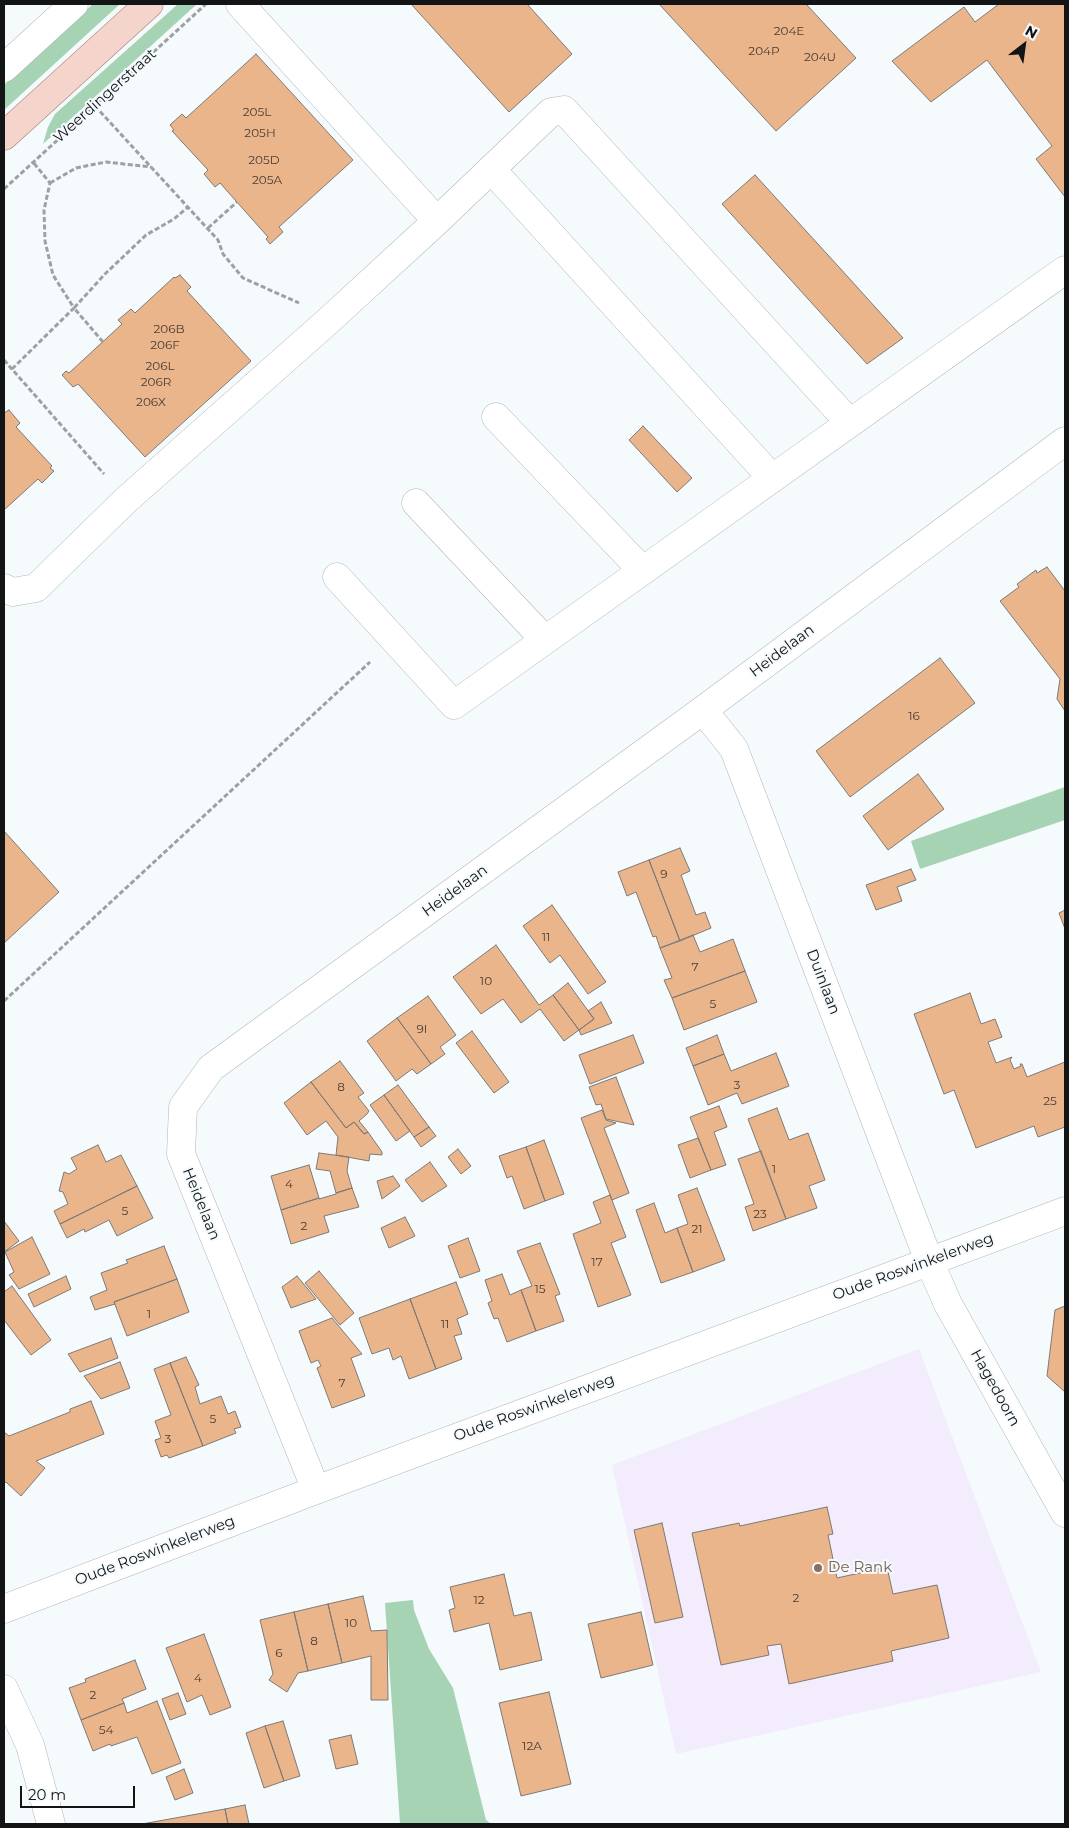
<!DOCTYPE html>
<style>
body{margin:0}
#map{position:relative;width:1069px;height:1828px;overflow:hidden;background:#f5fafd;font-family:Montserrat,sans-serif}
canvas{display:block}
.frame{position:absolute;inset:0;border:5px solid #121415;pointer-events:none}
.north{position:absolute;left:999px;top:20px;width:50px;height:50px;-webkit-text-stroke:4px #f5fafd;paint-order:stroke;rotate:30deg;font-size:14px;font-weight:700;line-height:20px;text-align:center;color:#121415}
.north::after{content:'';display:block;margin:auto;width:18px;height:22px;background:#121415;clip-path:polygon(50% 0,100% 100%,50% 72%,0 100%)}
.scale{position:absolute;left:20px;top:1786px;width:115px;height:22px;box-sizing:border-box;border:2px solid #121415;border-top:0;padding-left:6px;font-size:15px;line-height:18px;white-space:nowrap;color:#121415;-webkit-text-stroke:4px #f5fafd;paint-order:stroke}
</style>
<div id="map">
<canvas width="1069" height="1828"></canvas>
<div class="frame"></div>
<div class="north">N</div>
<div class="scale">20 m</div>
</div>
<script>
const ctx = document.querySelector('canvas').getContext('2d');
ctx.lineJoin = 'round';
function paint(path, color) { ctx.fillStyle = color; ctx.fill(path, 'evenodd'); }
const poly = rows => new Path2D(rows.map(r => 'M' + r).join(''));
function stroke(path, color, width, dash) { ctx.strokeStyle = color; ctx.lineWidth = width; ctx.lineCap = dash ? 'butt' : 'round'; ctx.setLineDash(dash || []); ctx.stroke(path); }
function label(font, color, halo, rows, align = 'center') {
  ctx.font = font + ' Montserrat,sans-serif'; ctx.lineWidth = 4; ctx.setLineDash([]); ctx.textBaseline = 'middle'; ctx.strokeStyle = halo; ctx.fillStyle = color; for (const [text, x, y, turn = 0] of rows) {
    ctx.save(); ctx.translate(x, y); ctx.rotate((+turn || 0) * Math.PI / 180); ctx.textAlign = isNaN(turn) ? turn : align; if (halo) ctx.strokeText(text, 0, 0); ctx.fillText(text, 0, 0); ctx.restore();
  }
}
const education = poly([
 [919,1349,1041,1672,676,1754,612,1465]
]);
const green = poly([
 [93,4,120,4,4,110,4,85],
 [178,4,197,4,43,144,48,127,55,114],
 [1065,787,1065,820,920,869,911,841],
 [413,1600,414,1610,429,1649,453,1688,486,1820,491,1824,400,1824,385,1603]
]);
const building = poly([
 [411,4,527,4,572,54,509,112,411,4],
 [659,4,806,4,856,58,776,131,659,4],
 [999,4,1065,4,1065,197,1036,159,1052,146,987,60,931,102,892,61,964,7,975,22,999,4],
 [256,54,353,160,279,227,283,232,270,244,266,239,268,237,220,183,215,187,204,174,208,170,172,131,174,130,170,125,182,114,186,118,256,54],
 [755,175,848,277,903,338,867,364,722,204,755,175],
 [180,275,191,287,187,291,251,361,145,457,78,384,73,387,62,375,66,371,69,373,122,324,118,320,131,309,135,313,174,277,175,278,180,275],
 [9,410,20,423,16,427,52,466,50,468,54,471,42,483,38,479,4,510,4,413,9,410],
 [643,426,692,478,677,492,629,440,643,426],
 [1047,567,1065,591,1065,711,1057,699,1060,679,1000,601,1019,587,1017,584,1036,570,1037,573,1047,567],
 [940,658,975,703,850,797,816,751,940,658],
 [918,774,944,809,888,850,863,816,918,774],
 [4,831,59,892,4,943,4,831],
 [680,848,690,871,681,875,696,915,705,912,711,928,680,941,649,860,680,848],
 [649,860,680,941,660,948,656,936,653,937,636,892,627,896,618,872,649,860],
 [911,869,916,880,897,887,902,901,876,910,866,885,911,869],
 [552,905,606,982,588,994,560,955,550,963,523,926,552,905],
 [1065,910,1065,929,1059,913,1065,910],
 [693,935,700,952,733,939,745,971,672,998,664,980,672,978,660,948,693,935],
 [496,945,539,1005,553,995,579,1030,564,1041,540,1009,521,1023,503,999,481,1014,453,977,496,945],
 [745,971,757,1002,684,1030,672,998,745,971],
 [568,983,594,1019,579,1030,553,995,568,983],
 [970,993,981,1024,995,1019,1002,1037,988,1042,996,1063,1012,1057,1010,1060,1014,1069,1021,1066,1020,1064,1022,1064,1027,1077,1065,1062,1065,1127,1038,1137,1034,1126,976,1148,954,1090,944,1094,914,1014,970,993],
 [428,996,456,1035,440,1047,445,1054,431,1064,397,1018,428,996],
 [601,1002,612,1023,581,1035,579,1030,594,1019,588,1011,601,1002],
 [397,1018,431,1064,417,1074,412,1069,396,1081,367,1041,397,1018],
 [472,1031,509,1082,494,1093,456,1043,472,1031],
 [633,1035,644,1063,590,1084,579,1055,633,1035],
 [717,1035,724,1054,693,1066,686,1048,717,1035],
 [776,1053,789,1086,742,1104,737,1093,708,1105,693,1066,724,1054,731,1071,776,1053],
 [340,1061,364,1093,358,1097,369,1111,367,1114,359,1121,368,1132,364,1134,354,1122,346,1128,311,1082,340,1061],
 [616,1077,634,1125,606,1119,601,1104,596,1105,589,1087,616,1077],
 [311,1082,346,1128,354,1122,364,1134,368,1132,382,1152,382,1155,370,1154,369,1161,336,1155,338,1137,326,1121,307,1135,284,1103,311,1082],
 [398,1085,429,1127,414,1137,384,1095,398,1085],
 [384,1095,410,1131,396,1141,370,1105,384,1095],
 [719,1106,727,1127,714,1132,726,1165,711,1170,690,1117,719,1106],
 [777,1108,789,1140,808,1133,825,1180,809,1186,817,1208,786,1219,748,1119,777,1108],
 [602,1110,606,1120,616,1123,604,1128,629,1193,612,1200,581,1118,602,1110],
 [429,1127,436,1136,421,1147,414,1137,429,1127],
 [698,1138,711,1170,690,1178,678,1145,698,1138],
 [544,1140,564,1194,545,1201,526,1147,544,1140],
 [98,1145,106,1162,121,1155,137,1186,60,1224,54,1211,68,1204,63,1192,59,1191,64,1172,69,1174,77,1169,71,1158,98,1145],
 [526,1147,545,1201,524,1209,512,1176,507,1178,499,1156,526,1147],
 [458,1149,471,1166,461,1174,448,1157,458,1149],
 [761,1151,786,1219,753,1231,745,1207,754,1204,738,1159,761,1151],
 [319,1153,349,1157,347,1171,352,1188,336,1193,330,1171,316,1169,319,1153],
 [430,1162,447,1186,422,1202,405,1180,430,1162],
 [309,1165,319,1198,281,1210,271,1176,309,1165],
 [393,1176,400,1186,382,1199,377,1181,393,1176],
 [137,1186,153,1218,117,1236,109,1220,85,1232,84,1229,67,1238,60,1224,137,1186],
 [352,1188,359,1207,324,1216,329,1232,291,1244,281,1210,319,1198,319,1199,336,1194,336,1193,352,1188],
 [697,1188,725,1260,693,1272,677,1228,688,1224,678,1195,697,1188],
 [610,1195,626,1237,611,1243,631,1295,598,1307,573,1234,601,1223,593,1202,610,1195],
 [654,1203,665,1233,677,1228,693,1272,661,1283,636,1210,654,1203],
 [405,1217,415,1236,389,1248,381,1228,405,1217],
 [4,1221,19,1241,4,1252,4,1221],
 [32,1237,50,1274,19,1289,9,1275,14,1272,5,1252,32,1237],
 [468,1238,480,1271,460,1278,448,1246,468,1238],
 [540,1243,560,1294,555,1296,564,1321,536,1331,521,1290,532,1286,517,1251,540,1243],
 [164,1246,177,1279,114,1302,115,1304,95,1310,90,1297,107,1290,101,1273,128,1263,126,1260,164,1246],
 [319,1271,354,1313,340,1325,305,1283,319,1271],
 [502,1274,510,1295,521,1290,536,1331,507,1342,498,1318,494,1319,488,1303,492,1301,485,1280,502,1274],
 [66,1276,71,1289,34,1307,28,1294,66,1276],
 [297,1276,316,1299,291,1308,282,1287,297,1276],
 [177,1279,189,1312,127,1336,114,1302,177,1279],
 [456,1282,468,1314,457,1319,462,1334,454,1336,462,1359,436,1369,410,1299,456,1282],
 [12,1286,51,1340,31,1355,4,1320,4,1292,12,1286],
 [410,1299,436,1369,409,1379,401,1356,393,1360,389,1348,372,1354,359,1318,410,1299],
 [1065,1306,1065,1392,1047,1376,1055,1310,1065,1306],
 [332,1318,362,1354,351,1358,365,1396,332,1408,317,1368,321,1366,318,1360,311,1363,299,1331,332,1318],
 [111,1338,118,1358,80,1372,68,1354,111,1338],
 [186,1357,199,1385,195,1387,200,1404,221,1396,228,1414,235,1411,241,1427,234,1429,236,1433,203,1446,170,1363,186,1357],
 [120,1362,130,1388,101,1399,84,1376,120,1362],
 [170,1363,203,1446,169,1458,167,1455,161,1457,155,1440,161,1438,155,1421,171,1415,154,1369,170,1363],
 [91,1401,104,1434,36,1461,45,1468,21,1496,6,1482,4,1483,4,1432,9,1436,70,1412,70,1409,91,1401],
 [827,1507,833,1534,828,1535,837,1578,887,1567,893,1594,937,1585,949,1638,891,1651,893,1661,789,1684,781,1644,767,1646,769,1655,721,1665,692,1533,739,1523,740,1526,827,1507],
 [662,1523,683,1617,655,1623,634,1530,662,1523],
 [504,1574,514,1616,531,1612,542,1660,500,1670,489,1623,454,1632,449,1610,455,1608,450,1587,504,1574],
 [363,1596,371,1631,387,1630,388,1700,371,1700,371,1656,342,1663,328,1604,363,1596],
 [328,1604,342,1663,308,1671,294,1612,328,1604],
 [294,1612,308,1671,298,1673,287,1692,269,1680,273,1674,260,1620,294,1612],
 [641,1612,653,1665,601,1678,588,1624,641,1612],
 [204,1634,231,1707,210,1715,202,1695,187,1702,166,1648,204,1634],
 [135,1660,146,1689,122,1699,124,1703,81,1720,69,1688,86,1682,85,1679,135,1660],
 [549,1692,571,1784,521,1796,499,1703,549,1692],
 [178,1693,186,1714,170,1720,162,1699,178,1693],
 [157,1701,181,1763,152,1774,137,1737,111,1746,110,1744,93,1751,81,1720,124,1703,127,1713,157,1701],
 [283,1721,300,1776,284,1781,265,1726,283,1721],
 [265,1726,284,1781,264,1788,246,1733,265,1726],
 [351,1735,358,1764,336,1769,329,1740,351,1735],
 [184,1769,193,1793,175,1800,166,1777,184,1769],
 [245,1805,249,1824,228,1824,225,1809,245,1805],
 [225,1809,228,1824,142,1824,225,1809]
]);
const path = poly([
 [95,106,218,240,223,254,243,278,299,303],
 [50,183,76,168,106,162,151,167],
 [4,189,206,4],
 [208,228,237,202],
 [103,342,74,308,105,274,146,235,174,219,188,207],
 [4,360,104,474],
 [12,369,74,308,53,275,45,241,44,210,50,183,33,162],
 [4,1001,370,662]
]);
const minor = poly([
 [4,68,74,4],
 [491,169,772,478],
 [437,221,551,112,564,110,850,423],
 [496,417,642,570],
 [416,503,545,640],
 [337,577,454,705,1065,270],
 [4,588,13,592,36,588,126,500,327,322,437,221,240,4],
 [703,710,734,749,929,1261,948,1304,1065,1513],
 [316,1490,181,1154,183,1107,211,1068,703,710,1065,441],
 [4,1609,316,1490,1065,1211],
 [4,1689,30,1745,51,1824]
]);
const major = poly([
 [4,136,149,4]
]);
const markers = [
 [818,1568,5,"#8d6e63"]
];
const numberNames = [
 ["204E",789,31],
 ["204P",764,51],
 ["204U",820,57],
 ["205L",257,112],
 ["205H",260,133],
 ["205D",264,160],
 ["205A",267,180],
 ["206B",169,329],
 ["206F",165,345],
 ["206L",160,366],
 ["206R",156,382],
 ["206X",151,402],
 ["16",914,716],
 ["9",664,874],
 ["11",546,937],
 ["7",695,967],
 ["10",486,981],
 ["5",713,1004],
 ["9I",422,1029],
 ["3",737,1085],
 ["8",341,1087],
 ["25",1050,1101],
 ["1",774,1169],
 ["4",289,1184],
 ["5",125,1211],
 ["23",760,1214],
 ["2",304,1226],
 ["21",697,1229],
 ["17",597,1262],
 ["15",540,1289],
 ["1",149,1314],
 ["11",445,1324],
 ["7",342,1383],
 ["5",213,1419],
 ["3",168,1439],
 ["2",796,1598],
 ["12",479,1600],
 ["10",351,1623],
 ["8",314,1641],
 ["6",279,1653],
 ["4",198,1678],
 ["2",93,1695],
 ["54",106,1730],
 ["12A",532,1746]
];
const streetNames = [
 ["Weerdingerstraat",105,96,-42],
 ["Heidelaan",782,651,-37],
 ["Heidelaan",455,891,-36],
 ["Duinlaan",823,982,69],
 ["Heidelaan",201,1204,68],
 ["Oude Roswinkelerweg",913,1267,-20],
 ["Hagedoorn",995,1388,61],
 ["Oude Roswinkelerweg",534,1408,-20],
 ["Oude Roswinkelerweg",155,1551,-21]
];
const educationNames = [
 ["De Rank",828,1568]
];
paint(education, '#f2ecfd');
paint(green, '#a5d3b3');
paint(building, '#ebb58c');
stroke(building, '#7d7976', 1);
stroke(minor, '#b2b6b9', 29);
stroke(major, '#a17f75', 29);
stroke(path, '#9da1a3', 3, [5, 2.5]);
stroke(minor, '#fff', 28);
stroke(major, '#f5d5cb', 28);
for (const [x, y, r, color] of markers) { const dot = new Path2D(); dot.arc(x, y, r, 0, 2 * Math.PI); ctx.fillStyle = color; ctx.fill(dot); stroke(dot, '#f5fafd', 2); }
label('12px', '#483c33', null, numberNames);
label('15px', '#121415', '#f5fafd', streetNames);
label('15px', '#785e54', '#f5fafd', educationNames, 'left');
</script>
